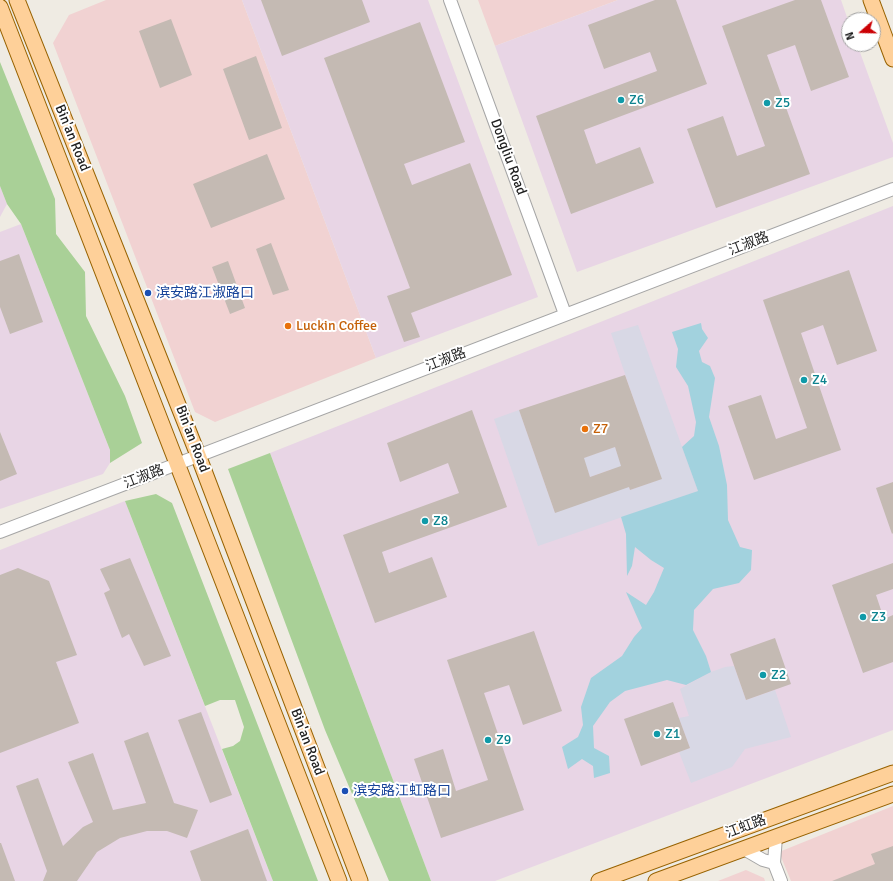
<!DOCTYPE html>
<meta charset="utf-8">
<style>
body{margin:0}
#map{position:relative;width:893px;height:881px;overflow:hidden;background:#efebe3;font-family:Signika,sans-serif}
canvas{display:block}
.north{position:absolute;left:841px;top:12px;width:40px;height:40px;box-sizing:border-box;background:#fff;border:1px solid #a5a5a5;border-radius:50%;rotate:250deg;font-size:11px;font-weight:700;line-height:16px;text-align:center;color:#1e1e1e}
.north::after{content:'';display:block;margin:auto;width:14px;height:18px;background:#cb0004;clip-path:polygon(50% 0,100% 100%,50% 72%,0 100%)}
</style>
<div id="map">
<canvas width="893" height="881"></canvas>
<div class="north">N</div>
</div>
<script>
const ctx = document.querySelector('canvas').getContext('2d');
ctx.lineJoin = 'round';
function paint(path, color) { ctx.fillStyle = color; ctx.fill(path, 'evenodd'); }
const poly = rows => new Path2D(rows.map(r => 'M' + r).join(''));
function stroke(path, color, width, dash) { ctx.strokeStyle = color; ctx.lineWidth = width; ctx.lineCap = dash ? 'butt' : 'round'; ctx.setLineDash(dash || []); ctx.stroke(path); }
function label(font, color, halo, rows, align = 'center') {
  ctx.font = font + ' Signika,"Noto Sans SC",sans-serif'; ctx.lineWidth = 4; ctx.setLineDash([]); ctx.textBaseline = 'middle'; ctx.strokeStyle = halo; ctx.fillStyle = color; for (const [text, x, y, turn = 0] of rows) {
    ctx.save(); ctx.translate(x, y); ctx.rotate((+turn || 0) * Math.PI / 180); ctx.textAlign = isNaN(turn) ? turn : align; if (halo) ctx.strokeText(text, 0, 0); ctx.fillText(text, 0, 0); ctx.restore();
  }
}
const commercial = poly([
 [106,0,242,0,376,358,215,422,195,412,53,43,69,15],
 [478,0,618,0,495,46],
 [893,806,893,881,791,881,779,852],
 [746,870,764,878,765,881,718,881]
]);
const industrial = poly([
 [242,0,428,0,538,297,376,358],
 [618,0,841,0,849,23,849,44,857,44,893,143,893,157,577,272,495,46],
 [0,186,7,204,0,217],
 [893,206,893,730,495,881,431,881,270,453],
 [21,224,110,450,110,463,103,474,0,509,0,232],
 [125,501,273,881,0,881,0,550]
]);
const forest = poly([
 [0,62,55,199,56,234,85,272,86,316,125,396,142,443,110,463,110,450,21,224,7,204,0,186],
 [270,453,431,881,389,881,325,730,228,469],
 [156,494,172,503,318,881,273,881,222,749,233,746,240,741,244,727,235,700,220,700,205,706,125,501]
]);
const plaza = poly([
 [638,325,698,491,538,546,494,419,519,410,555,513,612,469,590,477,583,458,615,447,630,490,661,479,611,333],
 [734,666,746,700,775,690,791,737,745,749,732,767,691,783,679,752,690,748,679,718,689,716,680,689,711,672,725,667]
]);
const water = poly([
 [701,323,702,329,708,338,699,351,702,362,710,366,715,378,709,417,719,446,727,485,728,520,740,547,752,550,751,570,739,583,713,589,694,610,693,630,706,656,711,672,686,685,667,680,625,691,610,702,593,726,594,748,609,756,610,773,594,778,593,766,582,759,568,769,562,747,578,737,583,725,581,707,591,678,622,656,634,637,642,628,626,592,646,605,654,592,664,568,651,560,635,547,632,566,627,576,626,534,621,517,698,491,682,447,694,436,696,422,688,386,676,367,678,349,672,332]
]);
const building = poly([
 [261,0,362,0,370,22,282,56],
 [655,0,676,0,707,84,584,130,596,164,640,147,654,183,571,214,536,116,657,71,650,52,604,69,588,25],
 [795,0,821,0,849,77,811,91,795,45,767,55,810,174,716,208,687,129,723,116,737,156,765,146,722,26],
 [171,19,192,75,160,88,139,31],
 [420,22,465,142,404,164,412,185,470,163,512,275,411,313,420,337,404,342,387,296,410,288,324,58],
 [256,56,282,128,249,140,223,69],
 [267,154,285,199,211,228,193,184],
 [271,243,289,290,273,295,256,249],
 [19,254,43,322,10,334,0,307,0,261],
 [228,261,245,308,230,314,212,267],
 [849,270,877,351,837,365,823,325,801,333,841,450,754,480,728,406,761,395,776,439,807,428,763,300],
 [625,375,662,479,630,490,629,487,555,513,519,410],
 [615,447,621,466,590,477,584,458],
 [472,410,507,507,382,552,389,573,432,557,447,597,375,623,343,535,459,493,448,463,400,482,387,443],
 [0,432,17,474,0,481],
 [893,482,893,533,892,534,876,488],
 [130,558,171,656,144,666,129,634,122,638,104,593,110,590,100,569],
 [893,563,893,589,876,595,884,619,893,615,893,662,863,673,832,585],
 [18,568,49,581,77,655,56,662,79,723,0,753,0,575],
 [534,631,562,711,523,725,509,685,484,693,524,810,441,838,414,759,443,749,456,791,488,780,447,660],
 [775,638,791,684,746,700,730,654],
 [673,702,690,748,641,766,624,719],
 [201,712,232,795,210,803,178,720],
 [148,732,174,803,198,810,187,838,167,831,147,831,120,838,97,852,77,881,43,881,47,871,16,786,38,778,63,846,83,827,93,822,68,762,93,753,113,810,146,803,124,741],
 [248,829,267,881,201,881,190,851],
 [0,843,1,843,15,881,0,881],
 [893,846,893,881,832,881,875,864,871,854]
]);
const minor = poly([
 [450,0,565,314],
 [0,532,893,189],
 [776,837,774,863,781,881],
 [744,849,763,860,774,863]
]);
const major = poly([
 [17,0,198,455,360,881],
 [871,0,893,59],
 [0,7,339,881],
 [599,881,893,773],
 [656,881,893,794]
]);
const markers = [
 [621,100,4,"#0f9aa8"],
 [767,103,4,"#0f9aa8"],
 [148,293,4,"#1a4fb4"],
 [288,326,4,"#e8710a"],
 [804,380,4,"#0f9aa8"],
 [585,429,4,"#e8710a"],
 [425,521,4,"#0f9aa8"],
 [863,617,4,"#0f9aa8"],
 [763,675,4,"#0f9aa8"],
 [657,734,4,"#0f9aa8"],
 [488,740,4,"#0f9aa8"],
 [345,791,4,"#1a4fb4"]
];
const cultureNames = [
 ["Z6",629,100],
 ["Z5",775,103],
 ["Z4",812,380],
 ["Z8",433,521],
 ["Z3",871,617],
 ["Z2",771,675],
 ["Z1",665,734],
 ["Z9",496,740]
];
const streetNames = [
 ["Bin'an Road",72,138,68],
 ["Dongliu Road",508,157,70],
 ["江淑路",749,244,-21],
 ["江淑路",446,360,-21],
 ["Bin'an Road",192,439,69],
 ["江淑路",144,477,-21],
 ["Bin'an Road",307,742,69],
 ["江虹路",746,827,-20]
];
const transitNames = [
 ["滨安路江淑路口",156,293],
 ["滨安路江虹路口",353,791]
];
const foodNames = [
 ["Luckin Coffee",296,326],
 ["Z7",593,429]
];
paint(commercial, '#f1d2d2');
paint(industrial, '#e8d5e5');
paint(forest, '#a9d097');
paint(plaza, '#d8d8e5');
paint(water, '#a2d2de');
paint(building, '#c4bab3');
stroke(minor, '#a5a5a5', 14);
stroke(major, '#976200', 17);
stroke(minor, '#fff', 12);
stroke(major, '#fed099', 15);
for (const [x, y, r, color] of markers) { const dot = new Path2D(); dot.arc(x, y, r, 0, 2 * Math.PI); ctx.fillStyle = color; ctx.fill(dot); stroke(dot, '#fff', 1.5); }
label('14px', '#0d838f', '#fff', cultureNames, 'left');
label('14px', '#1e1e1e', '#fff', streetNames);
label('14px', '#164399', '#fff', transitNames, 'left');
label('14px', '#c56008', '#fff', foodNames, 'left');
</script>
